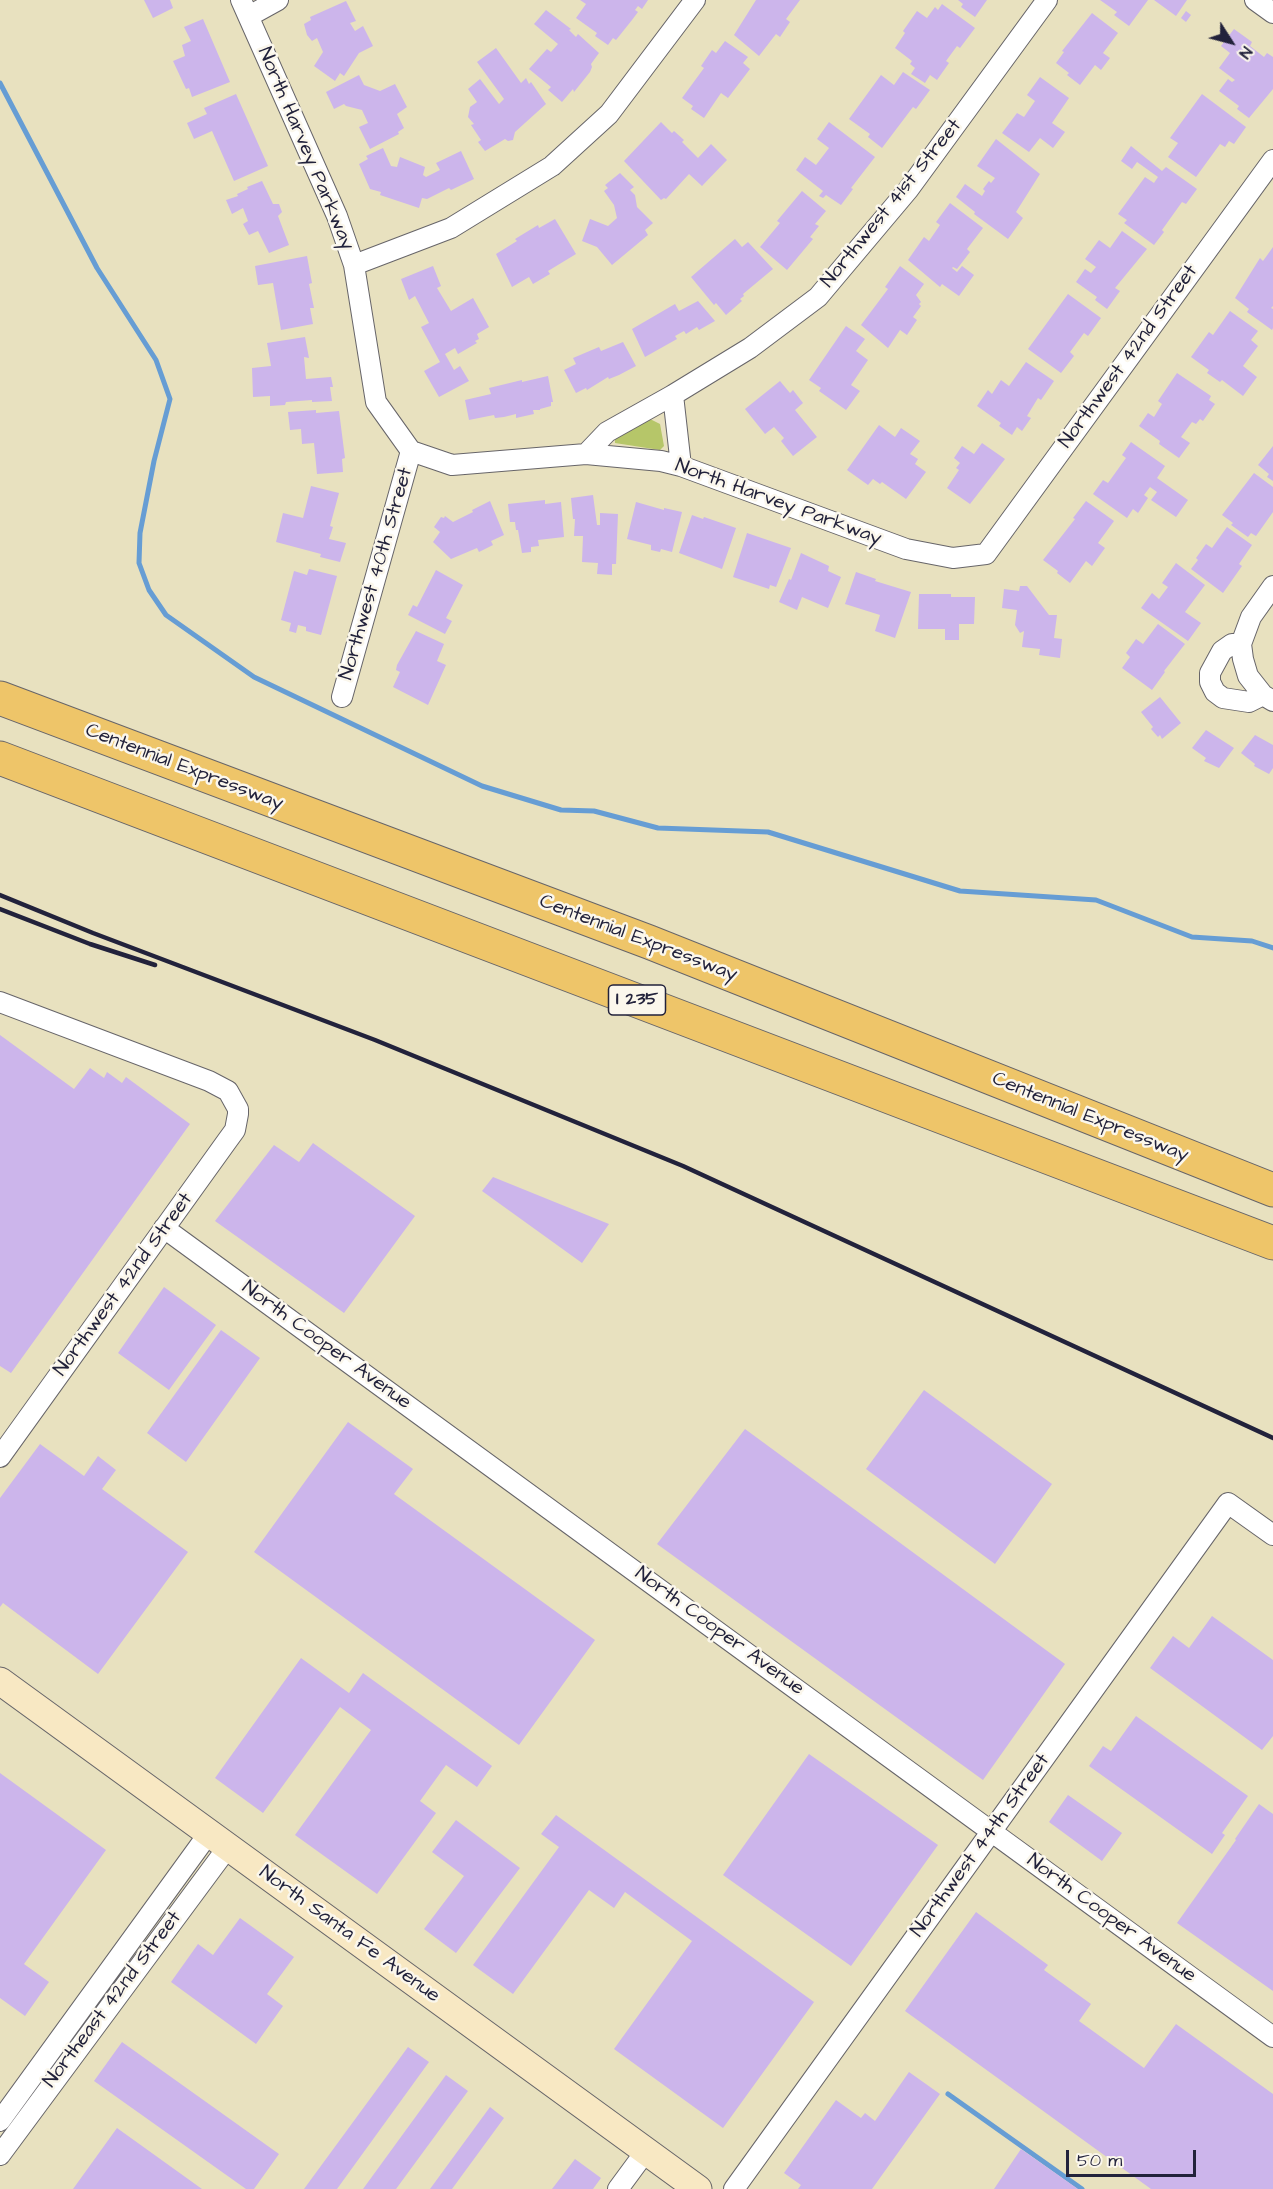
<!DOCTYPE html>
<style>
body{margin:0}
#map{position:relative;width:1273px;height:2189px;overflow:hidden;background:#e8e1bf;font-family:"Architects Daughter",sans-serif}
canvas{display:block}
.north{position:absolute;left:1201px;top:12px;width:60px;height:60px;-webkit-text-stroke:4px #fbf7ec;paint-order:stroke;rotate:126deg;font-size:16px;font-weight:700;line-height:24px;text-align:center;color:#22223b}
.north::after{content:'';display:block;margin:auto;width:21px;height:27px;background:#22223b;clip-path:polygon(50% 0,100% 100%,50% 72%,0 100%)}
.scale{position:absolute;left:1066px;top:2150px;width:130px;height:27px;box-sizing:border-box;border:3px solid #22223b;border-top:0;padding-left:8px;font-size:18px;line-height:21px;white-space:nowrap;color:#22223b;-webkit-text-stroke:4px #fbf7ec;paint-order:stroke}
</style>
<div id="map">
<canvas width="1273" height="2189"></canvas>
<div class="north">N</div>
<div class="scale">50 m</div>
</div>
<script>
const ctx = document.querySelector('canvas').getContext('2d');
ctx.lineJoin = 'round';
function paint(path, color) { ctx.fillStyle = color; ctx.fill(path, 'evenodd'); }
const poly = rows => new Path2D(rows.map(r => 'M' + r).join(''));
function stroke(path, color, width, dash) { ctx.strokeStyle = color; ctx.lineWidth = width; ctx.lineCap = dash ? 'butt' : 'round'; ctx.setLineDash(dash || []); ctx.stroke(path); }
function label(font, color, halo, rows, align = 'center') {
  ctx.font = font + ' "Architects Daughter",sans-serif'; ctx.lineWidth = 5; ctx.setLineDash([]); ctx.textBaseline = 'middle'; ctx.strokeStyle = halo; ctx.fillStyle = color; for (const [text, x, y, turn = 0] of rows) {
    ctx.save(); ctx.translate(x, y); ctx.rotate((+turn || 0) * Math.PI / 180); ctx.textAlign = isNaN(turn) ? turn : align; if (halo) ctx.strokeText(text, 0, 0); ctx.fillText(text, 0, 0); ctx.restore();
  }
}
const green = poly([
 [650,419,660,424,664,446,660,450,615,443,615,437]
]);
const stream = poly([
 [0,83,97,268,156,360,170,399,154,461,140,533,139,563,149,590,166,615,254,677,482,786,561,810,594,811,658,828,768,832,960,891,1096,900,1192,937,1252,941,1273,948],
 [948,2094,1082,2189]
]);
const building = poly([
 [144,0,170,0,173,8,153,18],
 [580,0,648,0,642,9,638,6,635,10,638,12,632,20,616,40,613,38,608,45,595,36,597,33,576,18,586,4],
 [756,0,800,0,786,19,790,22,780,37,776,34,759,56,734,35],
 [958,0,987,0,975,17,961,7,963,4],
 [1100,0,1148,0,1129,26,1114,15,1117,12],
 [1154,0,1187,0,1176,16],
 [346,1,356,21,350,23,355,31,363,26,373,46,359,53,344,76,340,73,335,81,314,66,323,52,317,38,312,41,307,35,304,24,311,20,310,17],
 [942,4,975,28,960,48,957,46,946,61,949,63,937,80,930,75,925,83,911,74,915,68,910,64,912,61,895,48,905,33,903,31,917,11,927,18,935,7,938,10],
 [546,10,571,29,569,30,576,37,578,34,599,53,591,64,592,67,590,72,574,92,573,89,562,102,548,90,551,87,529,69,547,49,551,52,558,44,534,24],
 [1186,11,1191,15,1186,22,1181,18],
 [1092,13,1118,33,1103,53,1110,58,1101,70,1095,65,1080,85,1067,75,1069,73,1056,63,1064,52,1062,51],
 [203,19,230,82,192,97,189,88,186,89,173,61,185,56,182,45,191,41,184,27],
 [1234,29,1252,42,1250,46,1264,57,1267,53,1273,57,1273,89,1249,118,1237,109,1239,106,1219,91,1228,79,1232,82,1235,80,1219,68,1230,53,1221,46],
 [725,41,748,57,743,63,750,69,728,98,721,93,704,118,691,109,693,106,682,98,704,68,701,66,712,50,716,53],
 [496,48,521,83,526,78,529,84,531,82,546,104,515,132,513,140,508,141,505,139,485,151,478,142,481,140,471,125,474,124,468,117,470,107,477,102,468,89,480,79,499,104,504,99,477,62],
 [903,72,930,90,916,109,913,107,882,148,868,137,870,134,849,119,881,75,894,85],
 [359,75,364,85,380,91,395,84,407,107,397,114,404,128,398,132,399,134,370,149,359,127,368,123,362,110,346,106,344,104,334,109,326,92],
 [1040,77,1069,98,1052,123,1065,132,1053,148,1040,138,1029,152,1002,133,1017,113,1024,117,1035,101,1027,95],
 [236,94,268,166,234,181,212,131,194,139,187,123,207,114,204,108],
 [1202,94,1246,127,1234,144,1229,141,1225,147,1220,144,1196,177,1168,157,1178,143,1170,138],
 [661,122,672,133,674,131,684,140,682,142,698,158,711,144,727,160,702,186,689,174,666,199,664,198,661,200,624,161],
 [829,122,875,157,851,188,853,189,841,205,826,195,823,198,819,196,823,191,796,170,805,157,816,165,829,148,817,139],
 [996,139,1040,174,1016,212,1023,218,1008,239,974,214,975,212,956,197,965,184,982,196,985,191,983,189,989,181,991,183,995,178,977,166],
 [1131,146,1162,171,1166,167,1197,189,1186,204,1182,202,1162,230,1164,232,1154,245,1124,223,1127,220,1118,214,1145,177,1154,183,1158,177,1137,162,1132,169,1121,161],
 [383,148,391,166,397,167,400,157,425,167,423,175,426,177,440,170,436,163,461,151,474,179,451,190,449,188,427,199,422,198,419,208,380,195,381,192,370,189,359,164,368,159,366,156],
 [620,173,634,187,630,190,635,195,637,207,653,223,645,230,648,235,612,265,597,247,582,241,590,219,608,226,617,218,614,205,604,191,608,188,605,185],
 [262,181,273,204,279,204,282,212,278,216,289,245,269,253,258,231,249,235,243,224,248,221,243,208,232,214,226,200,238,196,237,194,248,189,247,187],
 [802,191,826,211,815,224,819,226,810,237,813,239,787,270,760,247,780,223,777,221],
 [950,203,983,228,967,249,970,252,957,269,953,267,952,268,957,272,962,266,974,275,959,296,942,284,940,287,908,260,924,237,929,241,940,225,936,222],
 [555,219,576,254,548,271,550,274,533,284,529,277,512,287,496,254,517,241,515,239,538,225,539,228],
 [1122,231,1147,249,1115,288,1120,291,1107,309,1095,300,1097,297,1076,282,1085,269,1091,273,1096,267,1085,259,1099,240,1110,248],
 [735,239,742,247,748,242,773,269,743,294,744,296,740,299,742,301,726,315,716,303,714,305,691,277],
 [1273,247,1273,306,1271,308,1273,309,1273,328,1272,330,1247,312,1249,309,1235,298,1260,258,1263,261],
 [307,256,312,283,309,284,314,308,310,308,313,324,281,330,273,283,258,285,255,266],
 [433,266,441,286,437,288,451,311,473,298,489,327,477,334,479,339,475,341,477,343,458,354,455,348,445,354,454,370,460,366,469,381,439,397,424,371,440,362,421,327,429,323,415,296,409,300,401,279],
 [900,266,924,284,916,295,921,302,919,304,921,306,913,317,917,320,907,335,900,330,888,348,861,325,888,289,885,287],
 [1068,294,1101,318,1088,336,1084,333,1070,352,1074,356,1061,373,1028,349],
 [698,301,715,321,699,330,697,327,686,334,684,331,675,336,677,339,645,357,632,329,675,304,679,311],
 [1230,311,1258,331,1251,340,1258,346,1243,366,1257,377,1243,396,1222,380,1220,382,1207,373,1209,370,1191,357,1209,332,1213,335],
 [846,326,865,339,856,351,868,360,851,385,860,391,846,410,819,391,821,388,809,380],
 [305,337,309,358,304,357,306,379,331,377,333,387,330,387,332,401,312,402,312,400,286,402,285,405,270,406,270,396,253,397,252,368,271,366,267,343],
 [623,342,636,366,619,375,609,379,608,377,587,390,586,388,576,393,564,370,576,364,573,358,599,347,601,351],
 [1026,362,1054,381,1041,400,1038,398,1027,416,1031,418,1022,431,1017,427,1012,435,999,426,1001,423,977,406,988,390,992,394,1001,380,1009,386],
 [1177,373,1211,396,1209,400,1215,404,1203,421,1200,419,1196,424,1192,422,1181,437,1190,443,1179,458,1159,444,1160,441,1139,426,1148,413,1154,417,1162,404,1158,401],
 [548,376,553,402,551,402,551,406,540,409,540,410,533,410,534,414,516,418,516,414,504,417,495,418,494,415,469,420,465,400,491,394,489,388,522,380,522,382],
 [780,381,790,393,793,390,803,403,795,410,817,437,793,456,781,441,784,438,774,427,765,434,745,409],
 [316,410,316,413,339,411,345,458,342,459,343,472,317,474,314,443,302,444,301,429,290,430,288,412],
 [879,425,895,437,901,428,920,441,910,454,918,459,915,464,926,472,906,499,882,482,880,484,873,479,868,485,847,470],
 [1131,442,1165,466,1157,478,1188,500,1176,517,1151,500,1157,492,1150,487,1144,495,1148,498,1138,513,1133,509,1127,518,1093,494,1103,480,1108,483,1126,458,1122,455],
 [982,443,1005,459,970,504,947,488,959,470,956,468,960,463,954,458,962,446,974,454],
 [1273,446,1273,481,1267,477,1269,474,1258,465],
 [1254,473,1273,487,1273,512,1256,536,1251,533,1248,537,1231,525,1233,523,1222,515],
 [311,486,339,493,330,526,333,527,329,539,346,543,340,562,320,557,321,554,276,542,283,513,303,518],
 [593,495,597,525,600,525,600,513,618,514,616,564,612,564,612,575,597,574,598,563,582,562,583,536,574,536,575,519,573,519,571,498],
 [545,500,545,504,561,502,564,537,538,540,539,546,531,547,531,552,522,553,518,530,516,530,515,522,510,522,508,504],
 [490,501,504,535,491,541,493,545,479,552,477,548,451,559,433,542,440,532,434,527,441,517,444,518,445,516,453,522,473,512,472,510],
 [1086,501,1114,521,1098,543,1105,548,1092,566,1086,561,1070,583,1057,573,1058,571,1043,560,1075,519,1073,518],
 [636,502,664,510,664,508,682,512,672,552,661,549,660,552,651,550,651,545,627,539],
 [692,515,703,519,704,517,736,528,722,569,679,553],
 [1227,527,1252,545,1239,564,1242,566,1223,593,1191,569,1198,560,1196,558,1206,544,1212,548],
 [747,533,791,548,776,587,770,585,769,589,733,577],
 [801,553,829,566,828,571,841,577,828,608,802,597,797,610,779,602,789,579,791,580],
 [1176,563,1205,585,1185,612,1201,623,1188,641,1141,608,1152,593,1159,599,1168,587,1162,583],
 [309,569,337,576,321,635,306,631,306,627,298,625,296,633,289,631,291,623,281,620,294,571,307,575],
 [436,570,463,585,446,618,452,621,445,634,408,615,413,605,417,607],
 [856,572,876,579,875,581,911,592,895,638,875,631,880,615,845,604],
 [1020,586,1027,586,1049,615,1057,615,1054,638,1062,639,1060,658,1039,655,1040,649,1022,647,1024,631,1020,633,1015,625,1017,610,1002,608,1004,589,1019,591],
 [919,594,951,594,951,597,975,597,974,624,959,624,959,640,945,640,945,629,918,629],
 [1158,624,1185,644,1164,671,1165,672,1152,690,1122,668,1130,657,1126,653,1136,639,1143,644],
 [416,631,444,644,437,661,446,665,428,705,393,687,400,672,396,670,397,665],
 [1160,697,1181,723,1162,739,1160,735,1158,737,1151,729,1153,727,1141,712],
 [1206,730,1234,748,1219,768,1204,761,1206,758,1192,748],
 [1255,735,1273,745,1273,768,1269,774,1254,766,1255,764,1241,753],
 [0,1035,74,1089,90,1068,104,1078,107,1072,122,1083,126,1077,190,1124,11,1373,0,1366],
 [313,1143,415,1216,344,1313,215,1221,274,1145,299,1162],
 [493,1177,609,1224,582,1263,482,1191],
 [164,1287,216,1325,169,1390,118,1353],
 [221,1330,260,1358,186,1462,147,1433],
 [924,1390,1052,1484,995,1564,866,1469],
 [348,1422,413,1469,394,1494,595,1640,519,1745,254,1552],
 [745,1429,1065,1664,983,1780,657,1544],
 [40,1444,84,1476,98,1456,116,1470,102,1489,188,1552,98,1674,3,1603,0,1607,0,1498],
 [1212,1616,1273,1660,1273,1736,1262,1750,1150,1668,1173,1636,1189,1648],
 [301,1658,349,1693,363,1673,492,1766,477,1787,446,1765,420,1801,436,1813,377,1894,295,1835,371,1730,340,1707,263,1813,215,1778],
 [1136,1716,1248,1796,1222,1833,1225,1835,1212,1854,1089,1766,1103,1746,1111,1751],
 [809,1754,938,1845,851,1966,723,1875],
 [0,1773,106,1850,24,1964,49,1982,25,2016,0,1998],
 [1068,1795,1122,1833,1102,1861,1049,1822],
 [1259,1804,1273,1814,1273,1991,1177,1923,1236,1840,1235,1839],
 [556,1815,814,2002,723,2128,614,2049,692,1941,625,1892,614,1908,589,1890,513,1994,473,1965,559,1847,541,1834],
 [456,1820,520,1868,456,1953,424,1929,464,1876,432,1852],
 [976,1912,1048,1965,1044,1970,1091,2004,1079,2021,1144,2068,1176,2024,1273,2094,1273,2189,1151,2189,905,2011],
 [240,1918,294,1957,267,1994,283,2006,256,2044,171,1982,198,1944,213,1955],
 [122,2042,279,2154,254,2189,246,2189,94,2081],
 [408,2047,429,2062,337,2189,304,2189],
 [909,2072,940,2094,872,2189,798,2189,801,2185,784,2173,836,2100,861,2118,865,2113,875,2121],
 [446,2075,468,2091,396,2189,363,2189],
 [490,2107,504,2118,452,2189,430,2189],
 [117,2128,202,2189,73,2189],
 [1021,2149,1078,2189,994,2189],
 [575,2159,601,2178,593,2189,552,2189]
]);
const minor = poly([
 [241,0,337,216,354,265,376,402,411,451,452,465,586,454,661,461,681,466,906,549,953,558,986,554,1273,160],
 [1255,0,1273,13],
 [249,16,278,0],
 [354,265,451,228,552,166,609,114,695,0],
 [673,395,681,466],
 [586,454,607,432,673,395,750,348,818,297,908,190,1047,0],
 [1273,586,1251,617,1241,644,1243,659,1248,676,1263,695,1273,701],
 [1241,644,1232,644,1222,651,1210,673,1210,682,1215,692,1223,698,1249,702,1263,695],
 [342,697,411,451],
 [0,1002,209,1081,228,1091,238,1109,238,1114,235,1130,227,1141,0,1457],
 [164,1228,1273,2037],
 [0,2121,209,1833],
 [0,2155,228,1847],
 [618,2189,646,2151],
 [734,2189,1228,1503,1273,1535]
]);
const secondary = poly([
 [0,1681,698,2189]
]);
const motorway = poly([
 [0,698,649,942,1273,1190],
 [0,758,1273,1243]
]);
const rail = poly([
 [0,895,93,933,375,1040,683,1166,1273,1438],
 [0,909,90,944,155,965]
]);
const shields = [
 [637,1000,57]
];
const shieldNames = [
 ["I 235",637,1000]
];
const streetNames = [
 ["North Harvey Parkway",305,149,67],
 ["Northwest 41st Street",892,204,-51],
 ["Northwest 42nd Street",1129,357,-54],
 ["North Harvey Parkway",778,503,20],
 ["Northwest 40th Street",377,574,-74],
 ["Centennial Expressway",184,768,21],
 ["Centennial Expressway",638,939,21],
 ["Centennial Expressway",1090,1118,22],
 ["Northwest 42nd Street",124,1285,-54],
 ["North Cooper Avenue",326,1346,36],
 ["North Cooper Avenue",719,1632,36],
 ["Northwest 44th Street",981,1846,-54],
 ["North Cooper Avenue",1111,1919,36],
 ["North Santa Fe Avenue",349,1935,36],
 ["Northeast 42nd Street",113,2000,-53]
];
paint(green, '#b6c669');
stroke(stream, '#669dd4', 5);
paint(building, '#ccb5eb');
stroke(minor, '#676569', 22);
stroke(secondary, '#676569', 29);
stroke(motorway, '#676569', 35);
stroke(minor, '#fff', 20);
stroke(secondary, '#f8e8c3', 27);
stroke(motorway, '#eec569', 33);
stroke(rail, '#22223b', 4.5);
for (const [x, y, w] of shields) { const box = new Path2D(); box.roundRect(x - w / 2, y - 15, w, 30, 4.5); ctx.fillStyle = '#fbf7ec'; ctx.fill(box); stroke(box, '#22223b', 1.5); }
label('bold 18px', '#22223b', null, shieldNames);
label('20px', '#22223b', '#fbf7ec', streetNames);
</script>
